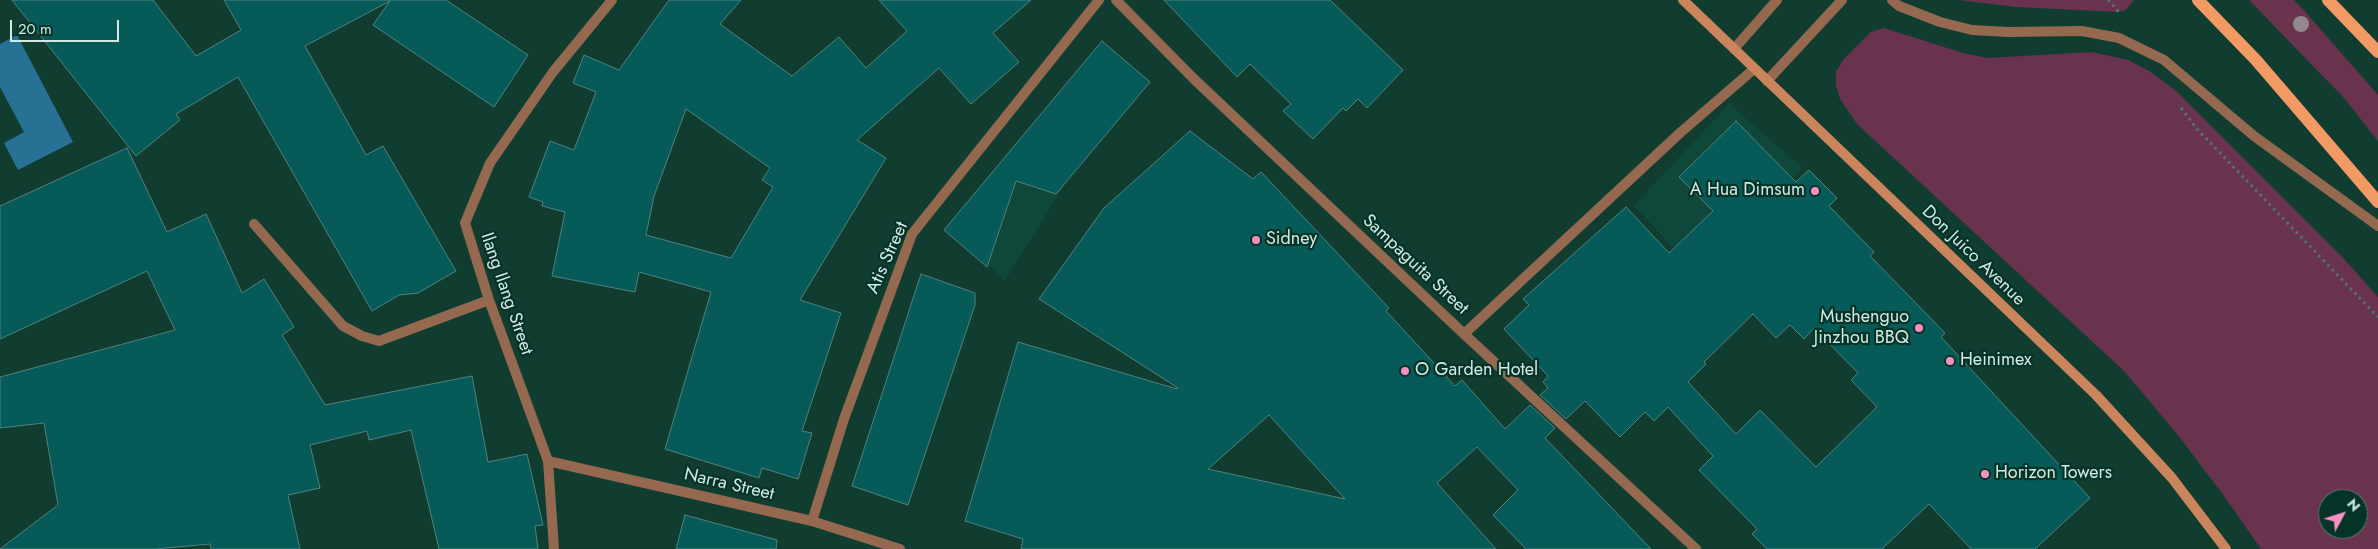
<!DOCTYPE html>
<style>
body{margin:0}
#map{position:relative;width:2378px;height:549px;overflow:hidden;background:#113d31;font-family:Jost,sans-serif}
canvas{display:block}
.north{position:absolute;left:2318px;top:489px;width:50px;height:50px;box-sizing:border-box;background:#043327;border:1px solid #577c71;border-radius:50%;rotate:50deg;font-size:14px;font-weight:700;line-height:20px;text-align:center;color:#d3e9e1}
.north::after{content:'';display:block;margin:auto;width:18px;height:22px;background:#fc8fc2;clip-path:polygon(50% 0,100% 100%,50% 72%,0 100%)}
.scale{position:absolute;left:10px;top:20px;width:109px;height:22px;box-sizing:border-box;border:2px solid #d3e9e1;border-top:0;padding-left:6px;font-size:15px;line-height:18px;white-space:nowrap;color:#d3e9e1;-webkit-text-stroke:4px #043327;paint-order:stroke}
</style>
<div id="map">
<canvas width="2378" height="549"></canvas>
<div class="north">N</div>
<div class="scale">20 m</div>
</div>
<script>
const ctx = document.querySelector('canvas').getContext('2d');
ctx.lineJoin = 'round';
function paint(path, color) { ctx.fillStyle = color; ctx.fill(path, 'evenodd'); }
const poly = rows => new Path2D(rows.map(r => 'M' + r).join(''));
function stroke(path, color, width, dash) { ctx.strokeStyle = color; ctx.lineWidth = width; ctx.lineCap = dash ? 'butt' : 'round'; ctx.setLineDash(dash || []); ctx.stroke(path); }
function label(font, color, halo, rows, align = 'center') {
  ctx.font = font + ' Jost,sans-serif'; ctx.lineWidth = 4.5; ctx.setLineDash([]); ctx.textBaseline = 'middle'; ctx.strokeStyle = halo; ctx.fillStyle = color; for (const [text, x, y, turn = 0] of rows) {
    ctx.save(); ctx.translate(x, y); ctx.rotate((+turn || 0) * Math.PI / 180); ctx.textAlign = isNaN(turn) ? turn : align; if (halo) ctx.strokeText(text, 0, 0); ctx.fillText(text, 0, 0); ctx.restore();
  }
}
const built = poly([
 [1729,104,1802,167,1699,275,1634,206],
 [1025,152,1076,166,1005,281,961,240]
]);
const green = poly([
 [1958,0,2134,0,2126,10,2117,12,2016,7],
 [2249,0,2294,0,2300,6,2378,95,2378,141,2345,99],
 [1884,28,1963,53,1988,58,2092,52,2128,60,2151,72,2176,91,2345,260,2378,297,2378,549,2261,549,2224,496,2178,435,2124,371,1857,124,1840,99,1836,85,1836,72,1843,60,1871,32],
 [2328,499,2358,499,2358,529,2328,529]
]);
const water = poly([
 [17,35,73,142,18,170,4,143,24,132,0,87,0,44]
]);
const building = poly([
 [12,0,153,0,196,56,241,30,224,0,446,0,528,55,494,107,373,25,390,1,305,46,366,155,383,146,456,271,418,293,399,295,372,311,238,77,176,114,180,120,136,156,12,0],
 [669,0,741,0,720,24,792,76,839,37,866,68,907,31,879,0,1031,0,993,33,1019,62,971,104,939,68,857,140,886,158,800,300,841,313,802,431,812,433,798,479,762,468,759,478,665,449,711,292,639,272,635,292,552,276,565,212,542,206,543,202,529,197,550,141,574,150,596,92,573,83,584,55,619,70,669,0],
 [686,109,770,168,762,180,773,187,731,258,646,235,654,196,686,109],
 [1164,0,1330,0,1403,70,1367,108,1358,99,1346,111,1343,108,1313,139,1283,111,1291,104,1250,64,1237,77,1164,0],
 [1102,41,1150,82,1056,194,1016,181,987,267,944,230,1102,41],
 [1736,121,1796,182,1809,170,1837,198,1829,206,1874,252,1870,256,1945,333,1941,337,2090,498,2035,549,1971,549,1929,504,1882,549,1767,549,1752,534,1757,529,1699,470,1713,456,1668,407,1654,421,1645,412,1620,437,1585,401,1566,419,1540,395,1548,388,1543,382,1548,376,1504,329,1529,305,1523,299,1626,207,1669,253,1713,211,1679,177,1736,121],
 [1753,314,1776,338,1790,325,1804,339,1814,328,1858,373,1851,380,1877,407,1816,467,1760,410,1736,434,1688,382,1706,364,1704,362,1753,314],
 [1190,131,1253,179,1261,172,1389,308,1386,311,1455,386,1462,380,1505,429,1530,405,1555,428,1545,438,1651,549,1526,549,1493,515,1518,490,1477,447,1437,483,1496,549,1021,549,1023,539,965,521,1018,342,1177,389,1178,388,1039,299,1104,208,1190,131],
 [1269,415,1345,499,1208,469,1269,415],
 [127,148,167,232,206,214,242,293,264,279,294,327,282,335,325,405,472,376,488,462,527,454,543,525,535,526,538,549,439,549,411,430,369,440,367,431,310,445,320,488,288,495,300,549,211,549,210,544,155,549,0,549,58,505,44,423,0,428,0,377,175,330,147,271,0,339,0,206,127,148],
 [921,274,975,293,975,305,908,505,852,486,921,274],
 [685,515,777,540,776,549,676,549,685,515]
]);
const path = poly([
 [2108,0,2119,12],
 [2181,108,2197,129,2378,317]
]);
const street = poly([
 [1116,0,1194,79,1464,334,1696,549],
 [1892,0,1899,6,1940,22,1972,30,2008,32,2082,31,2119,38,2164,60,2254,136,2378,226],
 [1734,49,1777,0],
 [1767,81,1842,0],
 [254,224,343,326,362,336,379,341,489,300],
 [1464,334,1681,132,1754,69],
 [548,461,812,521,900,549],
 [812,521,844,419,912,234,1099,0],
 [554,549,548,461,489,300,465,223,490,163,553,72,612,0]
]);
const secondary = poly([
 [1683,0,2096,395,2172,478,2226,549]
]);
const primary = poly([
 [2198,0,2256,60,2378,202],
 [2328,0,2378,52]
]);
const trees = [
 [2301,24]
];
const markers = [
 [1815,191,5,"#fc8fc2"],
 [1256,240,5,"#fc8fc2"],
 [1919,328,5,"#fc8fc2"],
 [1950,361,5,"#fc8fc2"],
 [1405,371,5,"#fc8fc2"],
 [1985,474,5,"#fc8fc2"]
];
const poiNames = [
 ["A Hua Dimsum",1805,191,"right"],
 ["Sidney",1266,240],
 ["Mushenguo",1909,318,"right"],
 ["Jinzhou BBQ",1909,339,"right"],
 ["Heinimex",1960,361],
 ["O Garden Hotel",1415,371],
 ["Horizon Towers",1995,474]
];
const streetNames = [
 ["Don Juico Avenue",1973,256,44],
 ["Atis Street",888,258,-66],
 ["Sampaguita Street",1415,265,43],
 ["Ilang Ilang Street",506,294,71],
 ["Narra Street",729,485,13]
];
paint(built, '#0f483a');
paint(green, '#69324d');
paint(water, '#277294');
paint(building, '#065b58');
stroke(building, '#51827f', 1);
stroke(path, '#51756b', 3, [2.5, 4]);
stroke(street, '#946950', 10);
stroke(secondary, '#ca855c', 10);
stroke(primary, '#f29a64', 12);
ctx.fillStyle = '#938890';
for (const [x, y] of trees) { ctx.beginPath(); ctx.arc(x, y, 8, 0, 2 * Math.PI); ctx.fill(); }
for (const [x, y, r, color] of markers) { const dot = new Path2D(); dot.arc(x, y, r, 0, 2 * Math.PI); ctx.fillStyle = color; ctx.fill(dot); stroke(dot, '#043327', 2); }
label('18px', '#d3e9e1', '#043327', poiNames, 'left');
label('18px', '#d3e9e1', '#043327', streetNames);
</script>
